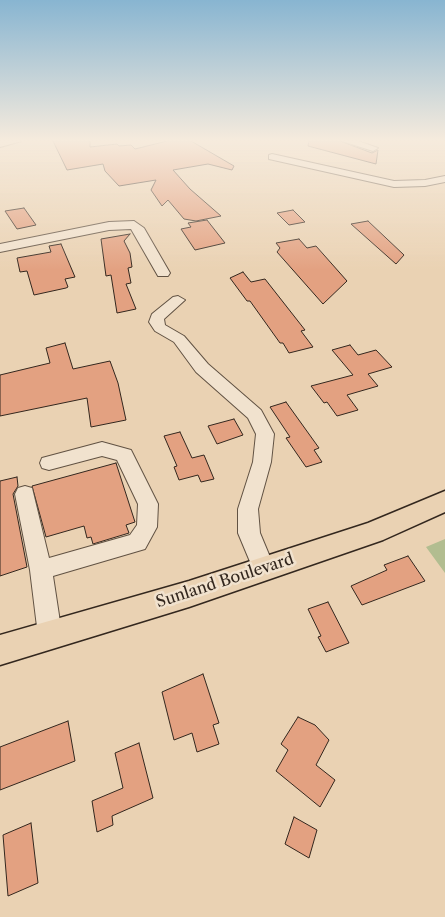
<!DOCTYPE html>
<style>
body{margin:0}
canvas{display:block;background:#ead2b3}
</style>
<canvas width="445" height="917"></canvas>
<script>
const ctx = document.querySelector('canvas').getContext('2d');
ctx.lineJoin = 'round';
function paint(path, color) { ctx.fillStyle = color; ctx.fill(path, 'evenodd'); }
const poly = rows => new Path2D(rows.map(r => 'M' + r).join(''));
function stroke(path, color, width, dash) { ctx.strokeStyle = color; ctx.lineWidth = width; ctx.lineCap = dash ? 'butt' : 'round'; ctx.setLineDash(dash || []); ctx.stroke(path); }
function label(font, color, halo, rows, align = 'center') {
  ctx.font = font + ' "Libre Caslon Text",serif'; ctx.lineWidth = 5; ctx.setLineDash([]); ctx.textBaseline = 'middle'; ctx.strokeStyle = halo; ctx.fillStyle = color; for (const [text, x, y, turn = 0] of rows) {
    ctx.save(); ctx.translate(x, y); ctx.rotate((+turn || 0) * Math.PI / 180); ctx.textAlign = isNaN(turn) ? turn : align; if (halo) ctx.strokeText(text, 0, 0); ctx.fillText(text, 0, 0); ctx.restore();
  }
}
const green = poly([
 [445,539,445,573,426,547]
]);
const building = poly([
 [53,141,90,141,90,147,117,144,119,146,131,145,135,149,167,141,191,141,234,166,232,170,208,164,173,170,190,189,221,216,196,221,184,219,168,200,162,206,151,190,156,180,119,186,105,171,103,164,67,170,53,141],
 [309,141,340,141,372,153,378,150,376,164,308,146,309,141],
 [24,208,36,225,17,229,5,211,24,208],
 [293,210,305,222,289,225,277,213,293,210],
 [207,220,225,243,195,250,181,229,191,227,188,223,207,220],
 [368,221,404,255,396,264,351,224,368,221],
 [130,234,124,241,130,253,132,267,128,268,131,283,126,284,136,309,117,313,111,275,106,276,101,239,130,234],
 [299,239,307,248,316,246,347,281,323,304,277,252,280,248,276,243,299,239],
 [61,244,75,277,65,279,68,287,66,288,34,295,27,271,20,272,17,258,51,252,49,246,61,244],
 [243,272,251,282,265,279,305,330,301,331,313,347,289,353,283,343,280,343,250,301,247,301,230,278,243,272],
 [65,343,73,369,110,361,118,383,126,420,91,427,87,398,0,416,0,375,50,363,46,348,65,343],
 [350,345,358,355,376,350,392,367,368,374,378,386,347,395,358,410,337,416,327,402,324,403,311,386,353,375,332,350,350,345],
 [286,402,319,448,314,450,322,462,306,467,286,438,290,437,270,407,286,402],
 [234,419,243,435,217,444,208,426,234,419],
 [180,432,192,458,204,455,214,479,201,482,198,475,179,480,174,467,177,466,164,436,180,432],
 [116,463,135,522,126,525,129,533,93,544,91,537,87,538,84,526,46,537,32,486,116,463],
 [17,477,18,486,13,494,27,567,0,576,0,481,17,477],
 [408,556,425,581,362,605,351,586,387,570,384,565,408,556],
 [328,602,349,643,326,652,318,637,321,636,308,609,328,602],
 [203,674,219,723,213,725,219,744,197,752,192,733,174,740,162,692,203,674],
 [298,717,315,725,329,740,316,765,335,780,320,807,276,771,288,750,281,744,298,717],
 [68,721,75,761,0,790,0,747,68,721],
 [139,743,153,798,112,816,113,825,97,832,92,801,123,788,115,753,139,743],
 [294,817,317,830,309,858,285,844,294,817],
 [31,823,38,883,8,896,3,835,31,823]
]);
const minor = poly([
 [0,141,22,141,0,147,0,141],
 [342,141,358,141,378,148,373,151,342,141],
 [272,154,394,181,425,180,445,176,445,182,425,186,394,187,269,159,269,155,272,154],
 [134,221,144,228,170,273,168,276,158,276,131,229,109,230,0,252,0,244,109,222,134,221],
 [178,296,185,300,164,319,165,325,184,336,208,364,261,410,274,434,271,462,258,509,260,533,275,569,272,576,264,579,256,576,238,533,238,509,253,462,256,434,248,418,196,372,174,342,155,331,149,322,152,314,173,297,178,296],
 [102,442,131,450,158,504,157,527,145,549,53,576,62,635,59,643,50,647,41,643,38,635,30,570,15,494,18,488,25,486,32,488,49,558,130,535,137,525,138,504,117,460,102,456,49,470,42,468,40,463,42,458,102,442]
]);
const major = poly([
 [445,491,445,512,383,540,189,607,0,665,0,635,189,581,368,523,445,491]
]);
const streetNames = [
 ["Sunland Boulevard",225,581,-18]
];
paint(green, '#b2bd90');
paint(building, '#e3a181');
stroke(building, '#33271e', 1);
stroke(minor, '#615243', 2);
stroke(major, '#33271e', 3);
paint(minor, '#f1e2ce');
paint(major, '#ead2b3');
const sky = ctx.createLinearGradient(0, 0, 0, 270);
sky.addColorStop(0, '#88b5d1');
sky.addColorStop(0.52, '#f6ebdd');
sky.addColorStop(1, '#f6ebdd00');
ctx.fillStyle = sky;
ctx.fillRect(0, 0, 445, 270);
label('16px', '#33271e', '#f1e2ce', streetNames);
</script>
